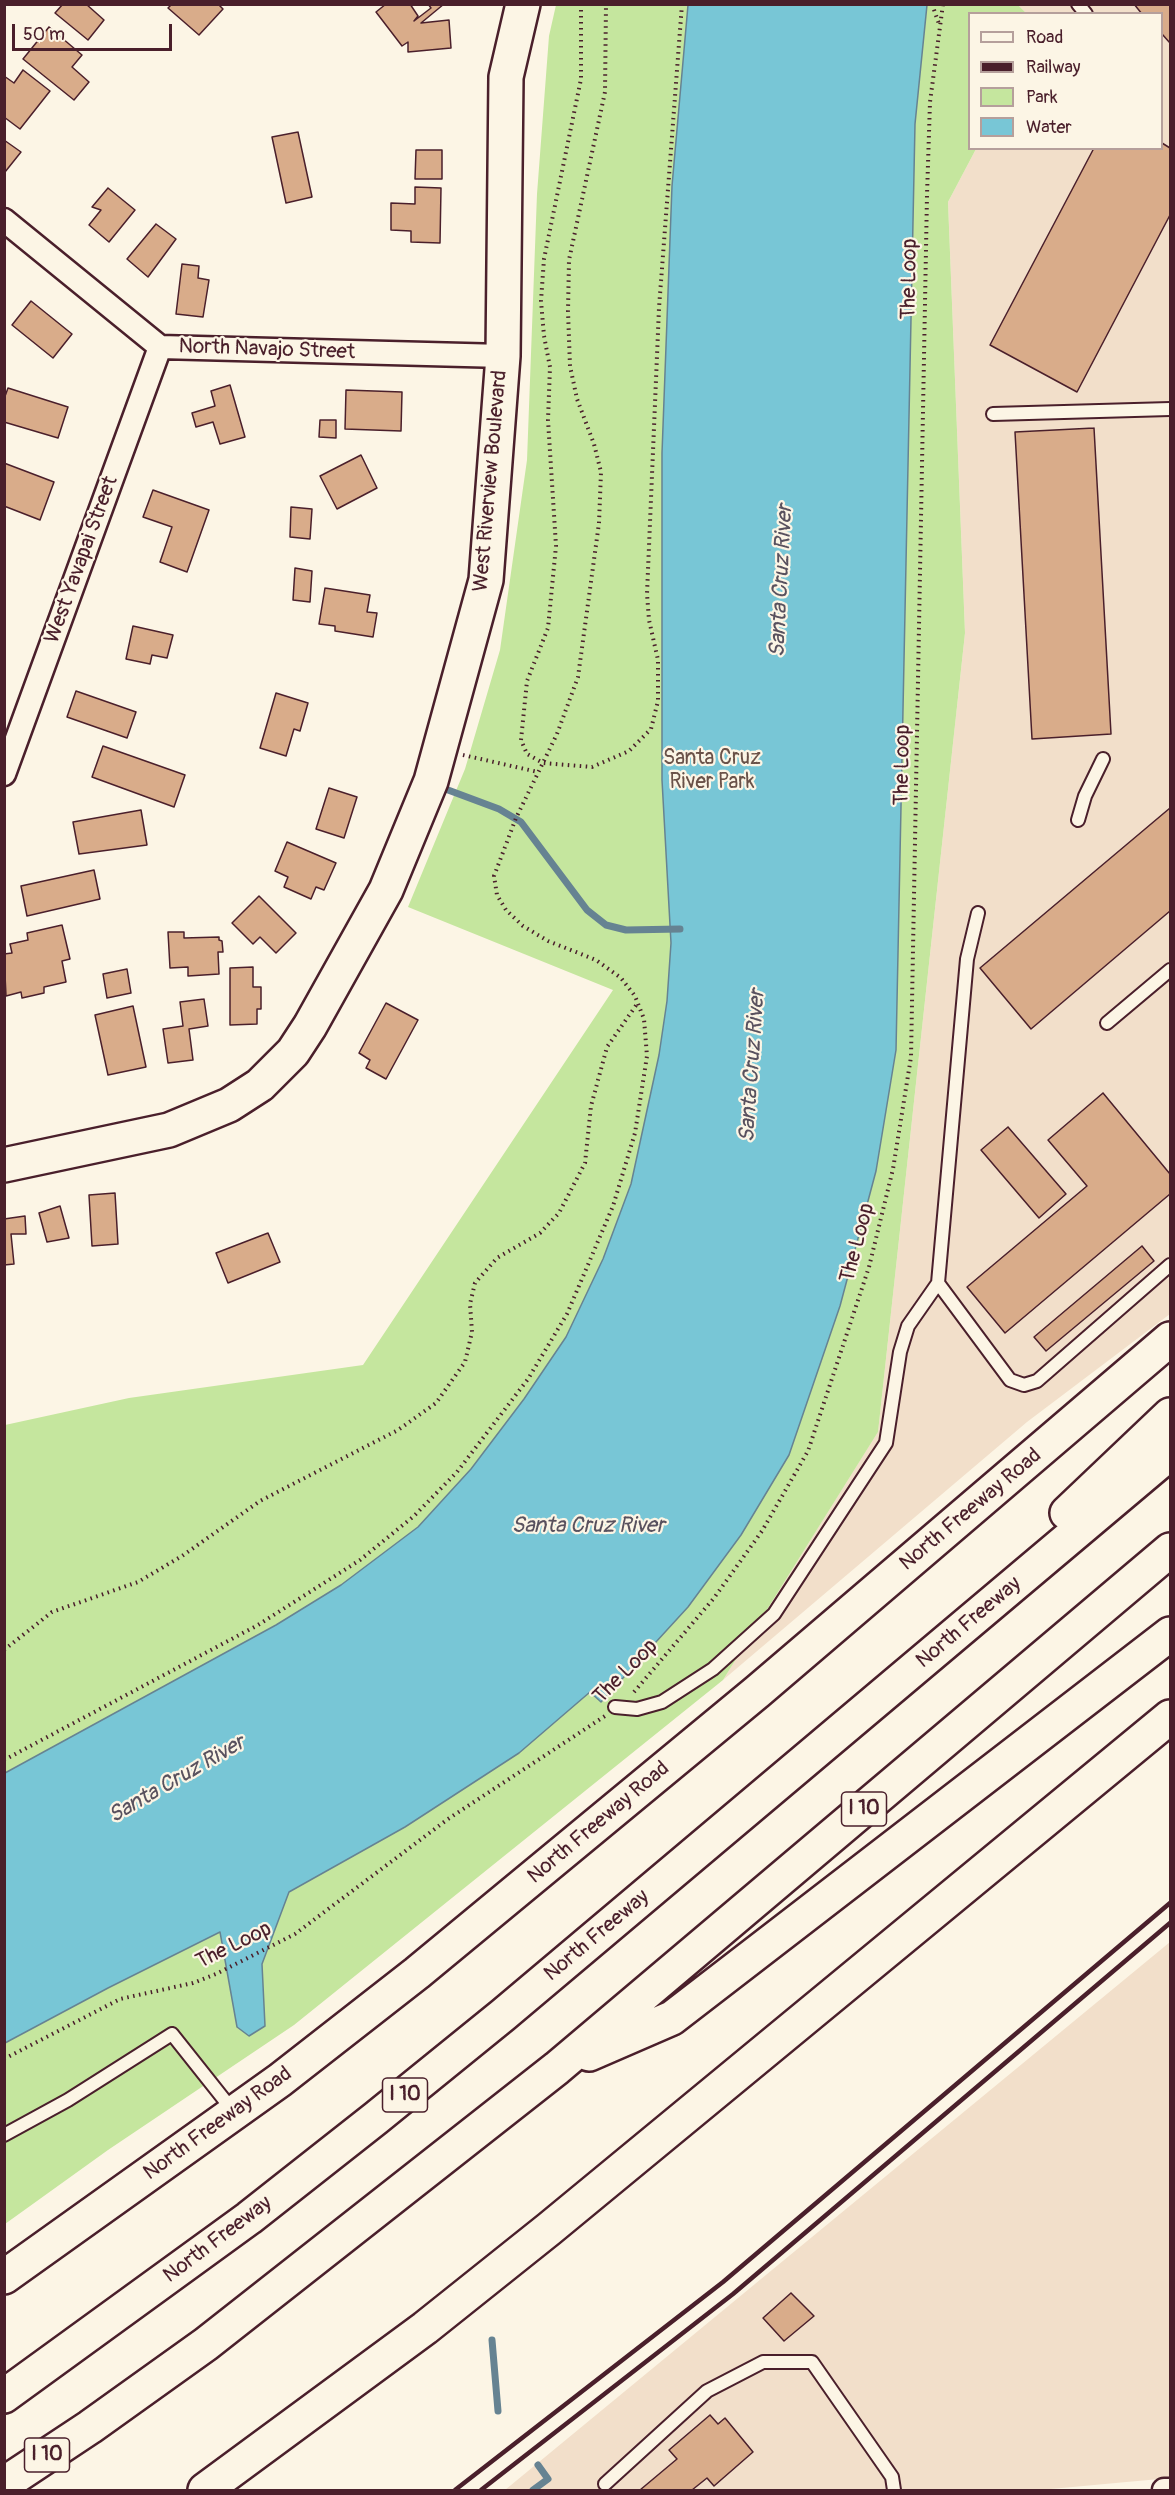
<!DOCTYPE html>
<style>
body{margin:0}
#map{position:relative;width:1175px;height:2495px;overflow:hidden;background:#fcf5e5;font-family:Pangolin,sans-serif}
canvas{display:block}
.frame{position:absolute;inset:0;border:6px solid #4a1f2b;pointer-events:none}
.legend{position:absolute;left:968px;top:12px;width:195px;height:138px;box-sizing:border-box;background:#fcf5e5;border:2px solid #b59f9b;margin:0;padding:8px 10px;list-style:none;font-size:18px;color:#4a1f2b}
.legend li{display:flex;align-items:center;gap:12px;height:30px}
.legend b{width:30px;border:2px solid #b59f9b}
.scale{position:absolute;left:12px;top:24px;width:160px;height:27px;box-sizing:border-box;border:3px solid #4a1f2b;border-top:0;padding-left:8px;font-size:18px;line-height:21px;white-space:nowrap;color:#4a1f2b;-webkit-text-stroke:4px #fcf5e5;paint-order:stroke}
</style>
<div id="map">
<canvas width="1175" height="2495"></canvas>
<div class="frame"></div>
<ul class="legend">
<li><b style="height:8px;background:#fcf5e5"></b>Road</li>
<li><b style="height:8px;background:#4a1f2b"></b>Railway</li>
<li><b style="height:16px;background:#c5e69e"></b>Park</li>
<li><b style="height:16px;background:#78c6d6"></b>Water</li>
</ul>
<div class="scale">50 m</div>
</div>
<script>
const ctx = document.querySelector('canvas').getContext('2d');
ctx.lineJoin = 'round';
function paint(path, color) { ctx.fillStyle = color; ctx.fill(path, 'evenodd'); }
const poly = rows => new Path2D(rows.map(r => 'M' + r).join(''));
function stroke(path, color, width, dash) { ctx.strokeStyle = color; ctx.lineWidth = width; ctx.lineCap = dash ? 'butt' : 'round'; ctx.setLineDash(dash || []); ctx.stroke(path); }
function label(font, color, halo, rows, align = 'center') {
  ctx.font = font + ' Pangolin,sans-serif'; ctx.lineWidth = 4.5; ctx.setLineDash([]); ctx.textBaseline = 'middle'; ctx.strokeStyle = halo; ctx.fillStyle = color; for (const [text, x, y, turn = 0] of rows) {
    ctx.save(); ctx.translate(x, y); ctx.rotate((+turn || 0) * Math.PI / 180); ctx.textAlign = isNaN(turn) ? turn : align; if (halo) ctx.strokeText(text, 0, 0); ctx.fillText(text, 0, 0); ctx.restore();
  }
}
const built = poly([
 [1018,5,1170,5,1170,1314,1027,1422,723,1680,878,1432,965,633,948,202,976,149,1162,148,1162,14,1026,13],
 [1170,1942,1170,2478,1040,2490,505,2490]
]);
const green = poly([
 [556,5,1018,5,1026,13,970,14,970,148,976,149,948,202,965,633,878,1432,723,1680,294,2025,108,2150,5,2224,5,1425,129,1398,363,1365,613,990,408,907,465,769,500,650,527,460,537,194,549,36]
]);
const water = poly([
 [688,5,927,5,915,124,896,1050,876,1171,840,1306,789,1455,741,1535,688,1607,601,1702,590,1692,519,1753,405,1827,289,1892,262,1964,265,2026,249,2036,237,2027,220,1932,108,1988,5,2043,5,1773,276,1625,341,1585,418,1527,471,1469,524,1399,566,1337,603,1259,631,1184,659,1055,667,1001,671,943,662,780,662,453,672,186,688,5]
]);
const stream = poly([
 [440,787,499,809,521,822,587,910,606,925,626,930,680,929],
 [492,2340,498,2411],
 [533,2490,548,2479,538,2465]
]);
const building = poly([
 [63,4,86,4,104,20,88,40,55,13,63,4],
 [172,4,218,4,223,9,199,35,168,8,172,4],
 [386,4,410,4,418,16,414,21,431,8,428,4,444,4,421,23,449,20,451,48,408,52,408,42,402,46,376,12,386,4],
 [1134,4,1170,4,1170,43,1162,34,1162,14,1142,14,1134,4],
 [49,27,82,55,72,67,89,82,74,100,23,59,49,27],
 [23,70,50,91,20,129,4,117,4,76,14,83,23,70],
 [298,132,312,197,286,203,272,137,298,132],
 [4,140,21,152,5,172,4,172,4,140],
 [1162,143,1170,148,1170,215,1077,392,990,345,1094,148,1162,148,1162,143],
 [416,150,442,150,442,179,415,179,416,150],
 [415,187,441,188,440,243,411,242,411,231,391,230,391,203,415,204,415,187],
 [108,188,135,210,109,242,89,225,101,210,92,207,108,188],
 [156,224,176,239,148,277,127,259,156,224],
 [182,264,199,266,198,278,209,280,203,317,176,314,182,264],
 [31,301,72,334,53,358,12,325,31,301],
 [230,385,245,437,220,444,213,422,196,427,192,413,215,406,211,391,230,385],
 [8,388,68,407,58,438,4,422,4,399,8,388],
 [346,390,402,392,401,431,345,429,346,390],
 [320,420,336,420,336,438,319,437,320,420],
 [1094,428,1111,734,1032,739,1015,432,1094,428],
 [361,455,377,488,337,509,320,476,361,455],
 [4,463,54,482,40,520,4,506,4,463],
 [153,490,209,510,187,572,160,562,172,527,143,517,153,490],
 [291,507,312,509,310,539,290,537,291,507],
 [295,568,312,571,310,602,293,600,295,568],
 [325,588,370,595,367,612,377,613,373,637,335,631,335,626,319,624,325,588],
 [133,626,173,635,167,658,152,655,150,664,126,659,133,626],
 [76,691,136,712,127,738,67,717,76,691],
 [276,693,308,703,300,731,294,729,286,756,260,748,276,693],
 [103,746,185,775,174,807,92,777,103,746],
 [329,788,357,797,344,838,316,829,329,788],
 [1170,808,1170,911,1031,1029,980,968,1170,808],
 [141,810,147,845,79,854,73,822,141,810],
 [287,842,336,863,324,890,316,887,311,899,284,887,288,877,275,871,287,842],
 [94,870,100,899,27,916,21,886,94,870],
 [259,896,296,933,276,953,260,937,253,944,232,923,259,896],
 [62,925,70,959,62,961,66,982,44,987,44,993,22,998,21,992,6,996,4,954,12,953,10,944,28,940,27,933,62,925],
 [168,932,184,932,184,938,219,937,219,940,222,941,223,952,218,952,219,974,188,976,188,967,170,968,168,932],
 [253,967,253,987,261,987,261,1009,257,1009,257,1024,230,1025,230,968,253,967],
 [127,969,131,993,107,998,103,974,127,969],
 [204,999,208,1026,189,1029,193,1060,168,1063,163,1029,183,1026,180,1002,204,999],
 [386,1003,418,1020,386,1079,366,1068,370,1060,359,1053,386,1003],
 [133,1006,146,1067,108,1075,95,1015,133,1006],
 [1103,1093,1170,1174,1170,1194,1005,1333,967,1287,1087,1186,1048,1140,1103,1093],
 [1008,1127,1066,1194,1039,1218,981,1150,1008,1127],
 [115,1193,118,1244,92,1246,89,1195,115,1193],
 [60,1206,69,1238,47,1242,39,1213,60,1206],
 [25,1216,26,1234,11,1234,14,1264,4,1265,4,1219,25,1216],
 [268,1233,280,1262,228,1283,216,1253,268,1233],
 [1142,1246,1154,1261,1046,1351,1034,1337,1142,1246],
 [791,2293,814,2316,784,2341,763,2318,791,2293],
 [710,2415,718,2424,725,2418,753,2452,714,2486,707,2478,692,2490,640,2490,677,2459,669,2450,710,2415]
]);
const path = poly([
 [581,4,581,79,544,259,541,301,544,336,550,367,548,420,556,546,548,628,527,681,521,740,527,754,543,763,592,767,629,751,651,729,658,701,658,660,649,620,647,594,659,308,682,4],
 [932,4,939,24],
 [463,755,538,772],
 [4,1650,52,1612,138,1582,182,1556,260,1501,398,1430,436,1403,465,1362,472,1332,470,1304,475,1283,497,1258,540,1233,559,1213,585,1163,591,1106,607,1047,637,1004],
 [634,1692,714,1598,762,1531,808,1451,869,1267,893,1169,911,1057,927,195,930,102,943,4],
 [4,1760,258,1625,360,1560,414,1516,457,1472,528,1379,567,1314,613,1206,635,1133,647,1056,644,1019,635,996,621,978,596,960,548,941,523,926,506,910,497,895,494,876,516,818,557,734,578,677,599,523,601,472,594,444,577,399,570,366,568,311,569,260,605,92,606,4],
 [4,2059,120,1999,193,1983,216,1974,295,1934,448,1819,605,1716]
]);
const lane = poly([
 [1078,4,1086,14],
 [993,414,1170,409],
 [1078,820,1085,796,1103,759],
 [978,913,967,959,938,1283,1010,1380,1024,1385,1037,1381,1170,1265],
 [1107,1023,1170,970],
 [615,1707,637,1709,662,1702,713,1669,774,1614,886,1443,900,1352,908,1326,938,1283],
 [4,2135,68,2100,172,2034,234,2112],
 [605,2484,707,2391,763,2362,812,2362,892,2477,894,2490]
]);
const street = poly([
 [4,220,160,347,503,356],
 [4,774,160,347],
 [1164,2490,1170,2490]
]);
const secondary = poly([
 [4,1165,169,1130,229,1105,260,1085,293,1052,310,1026,386,890,431,781,486,580,503,356,506,77,523,4],
 [4,2277,280,2080,417,1973,757,1692,1170,1339],
 [205,2490,425,2328,549,2229,1170,1717]
]);
const highway = poly([
 [1067,1513,1170,1415],
 [589,2054,672,2018,1170,1634],
 [4,2396,249,2218,376,2118,503,2015,1170,1453],
 [4,2484,90,2427,206,2344,557,2068,1170,1550]
]);
const rail = poly([
 [455,2490,723,2282,1170,1903],
 [481,2490,733,2294,1170,1923]
]);
const shields = [
 [864,1809,45],
 [405,2095,45],
 [47,2455,45]
];
const shieldNames = [
 ["I 10",864,1809],
 ["I 10",405,2095],
 ["I 10",47,2455]
];
const streetNames = [
 ["The Loop",910,279,-89],
 ["North Navajo Street",267,350,2],
 ["West Riverview Boulevard",491,481,-85],
 ["West Yavapai Street",82,560,-70],
 ["The Loop",903,765,-89],
 ["The Loop",858,1243,-75],
 ["North Freeway Road",971,1510,-40],
 ["North Freeway",969,1623,-40],
 ["The Loop",626,1672,-45],
 ["North Freeway Road",599,1823,-40],
 ["North Freeway",597,1936,-40],
 ["The Loop",234,1946,-26],
 ["North Freeway Road",218,2124,-36],
 ["North Freeway",218,2240,-37]
];
const parkNames = [
 ["Santa Cruz",712,759],
 ["River Park",712,783]
];
const waterNames = [
 ["Santa Cruz River",782,581,-87],
 ["Santa Cruz River",753,1066,-86],
 ["Santa Cruz River",588,1526],
 ["Santa Cruz River",177,1780,-30]
];
paint(built, '#f2dfca');
paint(green, '#c5e69e');
paint(water, '#78c6d6');
stroke(water, '#668392', 1.5);
stroke(stream, '#668392', 7);
paint(building, '#d9ac8a');
stroke(building, '#4a1f2b', 1.5);
stroke(lane, '#4a1f2b', 16);
stroke(street, '#4a1f2b', 27);
stroke(secondary, '#4a1f2b', 38);
stroke(highway, '#4a1f2b', 38);
stroke(path, '#4a1f2b', 4, [1.5, 4.5]);
stroke(lane, '#fcf5e5', 12);
stroke(street, '#fcf5e5', 22);
stroke(secondary, '#fcf5e5', 33);
stroke(highway, '#fcf5e5', 33);
stroke(rail, '#4a1f2b', 4.5);
for (const [x, y, w] of shields) { const box = new Path2D(); box.roundRect(x - w / 2, y - 17, w, 34, 4.5); ctx.fillStyle = '#fcf5e5'; ctx.fill(box); stroke(box, '#4a1f2b', 1.5); }
label('bold 20px', '#4a1f2b', null, shieldNames);
label('21px', '#4a1f2b', '#fcf5e5', streetNames);
label('21px', '#695148', '#fcf5e5', parkNames);
label('italic 22px', '#58515e', '#fcf5e5', waterNames);
</script>
